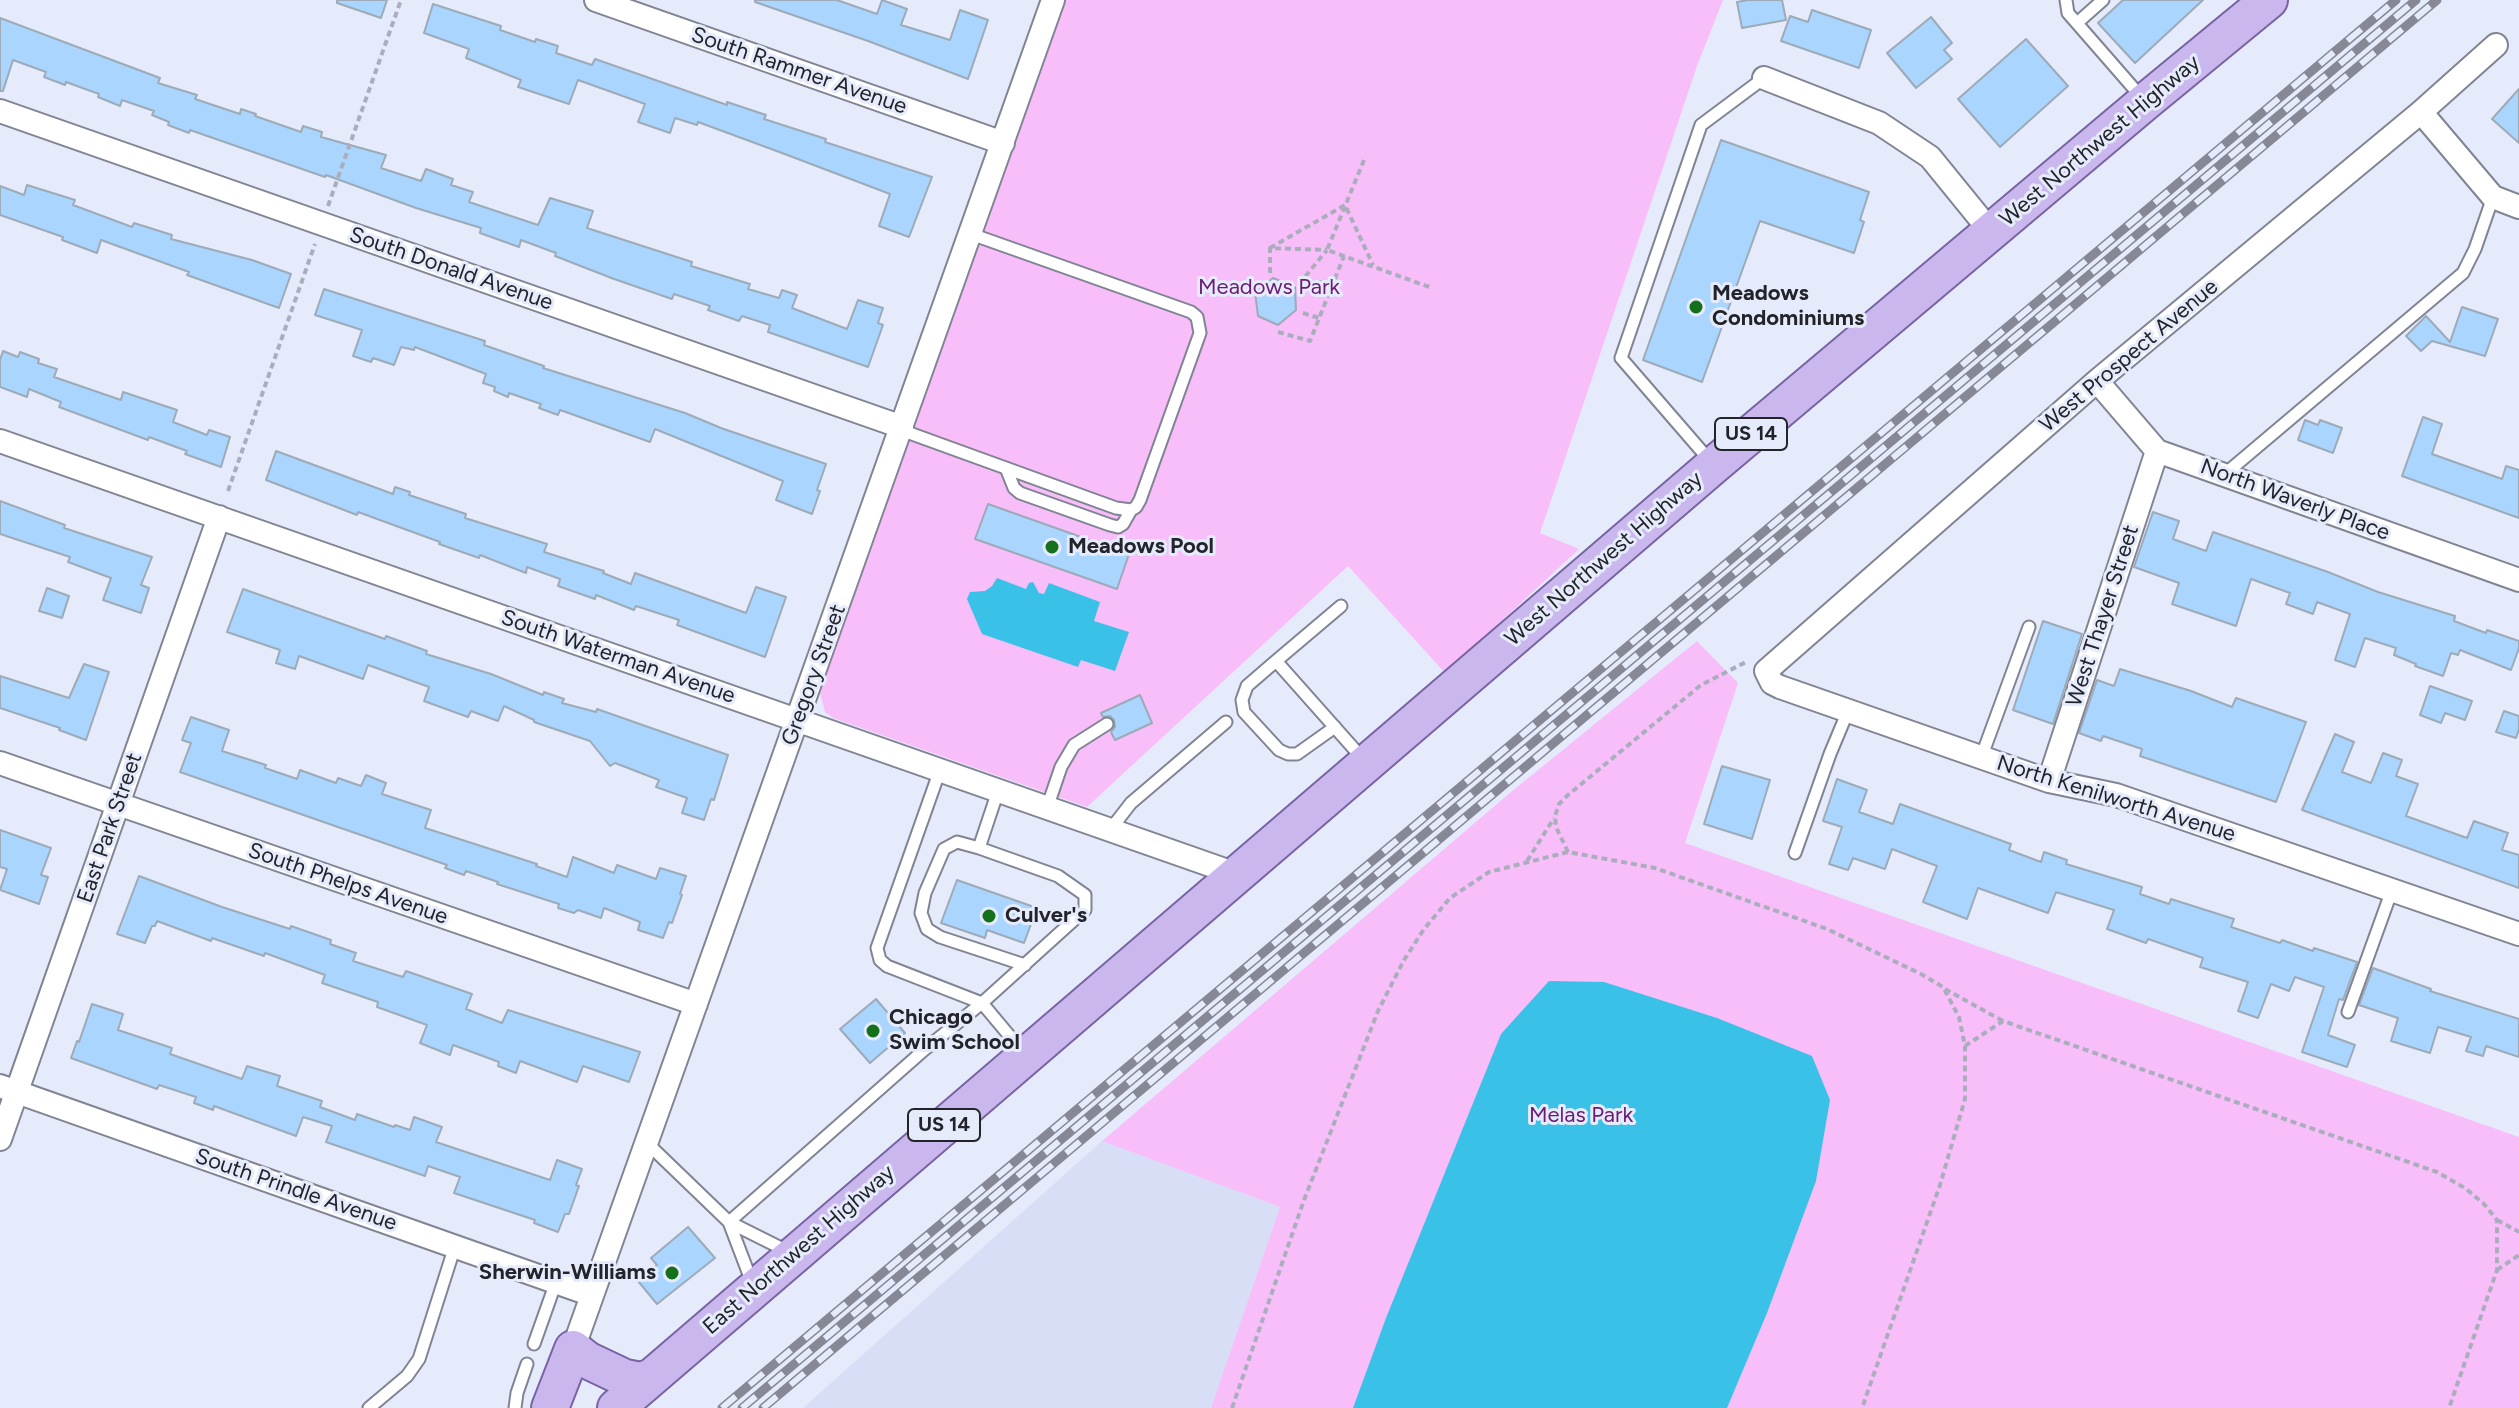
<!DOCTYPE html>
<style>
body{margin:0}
canvas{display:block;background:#e6ebfc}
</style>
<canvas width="2519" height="1408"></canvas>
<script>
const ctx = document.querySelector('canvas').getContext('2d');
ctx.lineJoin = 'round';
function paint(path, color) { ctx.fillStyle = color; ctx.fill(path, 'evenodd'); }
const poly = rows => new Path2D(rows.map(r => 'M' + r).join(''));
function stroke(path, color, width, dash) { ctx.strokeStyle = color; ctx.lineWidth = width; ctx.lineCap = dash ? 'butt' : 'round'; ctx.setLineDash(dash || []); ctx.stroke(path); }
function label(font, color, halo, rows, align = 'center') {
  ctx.font = font + ' Figtree,sans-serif'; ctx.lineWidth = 6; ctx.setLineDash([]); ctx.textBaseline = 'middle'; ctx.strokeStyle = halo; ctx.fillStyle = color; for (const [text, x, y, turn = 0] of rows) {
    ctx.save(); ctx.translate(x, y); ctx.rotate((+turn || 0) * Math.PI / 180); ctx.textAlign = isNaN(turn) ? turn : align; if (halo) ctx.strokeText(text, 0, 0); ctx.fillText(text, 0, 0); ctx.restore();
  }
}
const built = poly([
 [1102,1141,1280,1207,1211,1408,803,1408]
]);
const green = poly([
 [1065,0,1723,0,1697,66,1540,533,1579,549,1445,673,1348,566,1087,807,833,718,825,712,820,693],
 [1697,641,1738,683,1685,843,2519,1137,2519,1408,1211,1408,1280,1207,1102,1141,1511,792]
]);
const water = poly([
 [997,578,1026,589,1029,583,1033,582,1039,593,1044,594,1049,583,1100,602,1094,621,1129,632,1115,671,1081,660,1078,667,982,634,967,599,970,592,985,591,992,586],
 [1549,981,1604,982,1717,1018,1812,1056,1830,1100,1816,1181,1767,1313,1727,1408,1353,1408,1386,1318,1501,1034]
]);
const building = poly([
 [337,0,387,0,381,18,337,3,337,0],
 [755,0,837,0,877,14,882,0,907,9,901,25,950,40,960,10,988,20,968,79,868,41,755,2,755,0],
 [1748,0,1782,0,1786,20,1742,28,1737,2,1748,0],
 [2123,0,2203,0,2135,63,2098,23,2123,0],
 [433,4,501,26,500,30,535,42,536,39,558,46,556,53,592,65,595,59,727,105,727,102,766,115,764,119,826,139,825,142,932,177,909,237,879,226,890,194,782,153,698,122,697,125,675,118,670,133,638,122,645,104,578,80,569,104,518,87,521,80,466,58,469,49,424,33,433,4],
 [1812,10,1871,30,1859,68,1781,41,1790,16,1808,22,1812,10],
 [1931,17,1952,43,1944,50,1952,59,1916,88,1887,53,1931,17],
 [0,18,160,78,158,83,197,95,195,99,240,114,241,109,256,114,255,116,301,132,303,126,322,132,321,137,386,155,381,168,421,181,426,169,453,179,451,185,473,192,469,202,538,225,550,198,593,211,587,228,692,262,691,266,750,284,748,289,779,298,782,290,797,295,792,308,847,329,858,300,883,308,878,323,883,325,868,367,768,332,770,325,742,316,739,321,708,310,710,306,674,294,672,299,614,279,555,256,556,253,521,240,519,247,480,233,481,228,416,208,326,175,325,177,190,130,189,133,168,125,169,122,152,115,154,111,122,100,120,106,98,97,99,94,66,82,65,85,44,77,46,72,13,60,3,91,0,91,0,18],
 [2026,39,2068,86,2000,147,1958,99,2026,39],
 [2519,89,2519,143,2492,119,2519,89],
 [1721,140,1869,192,1860,220,1864,222,1854,253,1760,221,1702,382,1643,360,1721,140],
 [27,185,75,200,73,205,132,227,134,223,172,235,171,239,252,260,291,274,279,308,187,275,189,272,101,240,97,253,62,240,63,237,0,215,0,186,24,195,27,185],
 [1273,278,1295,287,1296,310,1278,325,1258,316,1255,292,1273,278],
 [324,289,485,341,484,345,544,366,543,368,685,413,721,428,826,464,817,490,820,491,812,514,776,500,783,481,655,429,650,442,560,410,558,415,539,408,541,404,509,393,508,397,494,391,495,387,483,383,486,374,415,347,414,350,401,347,394,365,373,358,371,362,353,356,362,330,315,315,324,289],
 [2462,307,2498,319,2485,356,2432,341,2421,351,2406,336,2426,316,2450,342,2462,307],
 [3,351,18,357,20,352,39,359,38,363,57,369,54,377,121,400,123,392,177,410,173,422,207,435,209,430,230,437,221,467,185,454,187,451,149,437,148,440,59,407,61,402,29,389,27,397,0,387,0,360,3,351],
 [2423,417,2442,424,2432,454,2502,479,2506,466,2519,470,2519,518,2402,476,2423,417],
 [2305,420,2318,425,2320,420,2342,428,2333,453,2298,440,2305,420],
 [276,451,393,494,395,487,410,492,409,495,466,514,465,518,547,544,544,552,604,571,603,573,631,584,635,573,746,613,756,587,786,597,765,657,677,625,679,620,636,606,634,610,596,595,595,599,558,586,560,579,527,567,526,573,480,555,479,558,439,544,440,542,358,512,357,515,266,480,276,451],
 [0,501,65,525,64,528,152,557,141,585,149,588,141,613,103,600,111,578,68,562,70,557,0,534,0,501],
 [988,504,1129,554,1117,589,975,539,988,504],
 [2153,512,2179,521,2173,539,2206,551,2213,532,2328,572,2378,592,2455,616,2454,621,2486,633,2487,630,2519,641,2519,648,2511,670,2460,650,2458,655,2451,653,2443,676,2415,666,2416,664,2394,655,2396,648,2365,638,2355,667,2335,660,2350,614,2317,602,2313,614,2286,604,2290,593,2251,579,2236,626,2172,604,2179,583,2134,567,2153,512],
 [47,588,69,596,62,618,39,611,47,588],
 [243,589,385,639,386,636,427,651,426,654,491,674,543,695,544,692,564,699,562,703,596,712,597,709,728,755,714,800,711,799,704,820,682,813,687,798,656,787,659,780,615,763,610,766,590,741,534,722,534,720,504,706,498,721,471,711,468,717,424,701,429,687,368,665,363,679,299,656,295,669,276,663,280,650,227,632,243,589],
 [2043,621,2082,634,2053,724,2013,710,2043,621],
 [84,664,109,672,86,740,59,730,60,728,0,708,0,676,69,698,84,664],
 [2120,669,2191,691,2232,707,2236,698,2306,722,2276,802,2140,756,2142,749,2103,736,2101,741,2079,733,2097,680,2114,686,2120,669],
 [2430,686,2472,701,2465,720,2445,713,2441,723,2420,715,2430,686],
 [1140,695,1152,723,1115,740,1111,732,1115,727,1114,720,1110,716,1103,717,1101,713,1140,695],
 [2504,711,2519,716,2519,729,2516,738,2496,732,2504,711],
 [191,717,229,730,222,751,266,765,265,768,297,779,300,770,336,783,338,778,361,786,366,775,386,783,382,794,431,810,425,828,537,864,536,866,567,877,573,857,614,873,617,865,656,879,660,868,686,876,680,894,682,895,672,923,669,922,663,938,638,930,640,922,604,908,601,918,578,910,574,913,558,908,559,904,497,884,498,882,466,871,464,875,445,868,447,865,180,772,191,743,182,740,191,717],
 [2335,734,2354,742,2342,772,2371,783,2383,753,2402,760,2396,776,2418,784,2406,816,2467,838,2474,821,2508,833,2502,850,2519,855,2519,888,2302,810,2335,734],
 [1722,766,1770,780,1752,839,1704,824,1722,766],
 [1837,779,1867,790,1859,812,1893,824,1900,804,2011,844,2009,850,2041,862,2044,852,2067,860,2066,864,2142,887,2140,894,2169,904,2171,899,2234,919,2231,927,2280,943,2282,940,2313,951,2314,948,2357,962,2343,1000,2339,999,2328,1035,2355,1045,2347,1067,2302,1052,2324,987,2295,977,2289,991,2271,984,2258,1018,2238,1011,2248,982,2200,967,2203,958,2148,939,2146,943,2107,929,2114,910,2056,892,2048,913,1978,888,1967,919,1923,902,1937,866,1892,849,1885,869,1853,858,1848,870,1829,864,1842,827,1823,821,1837,779],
 [0,830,51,848,41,875,48,877,39,904,0,890,7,869,0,867,0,830],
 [139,876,222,907,290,929,291,926,331,940,330,944,356,953,353,961,403,977,406,971,472,994,466,1009,502,1023,508,1010,640,1052,629,1082,583,1066,577,1082,520,1061,516,1073,498,1066,499,1062,453,1045,450,1055,420,1043,427,1025,377,1007,378,1002,322,983,325,975,265,953,264,956,212,938,211,941,157,921,155,926,152,926,145,943,117,934,139,876],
 [957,880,1037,908,1024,943,987,930,985,938,941,923,957,880],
 [2373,968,2431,989,2430,991,2519,1019,2519,1057,2486,1046,2483,1056,2466,1051,2471,1037,2438,1027,2430,1053,2391,1041,2398,1018,2359,1005,2373,968],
 [876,999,905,1033,870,1063,840,1029,876,999],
 [92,1004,123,1014,118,1030,172,1048,170,1054,242,1079,247,1066,280,1076,277,1086,322,1101,320,1107,355,1120,357,1114,394,1127,395,1125,410,1130,414,1117,442,1127,436,1142,550,1180,557,1160,582,1169,576,1185,579,1186,569,1214,565,1214,558,1232,534,1223,535,1220,454,1193,460,1177,428,1166,425,1176,326,1142,332,1126,303,1117,296,1136,214,1106,213,1110,194,1103,196,1097,159,1085,157,1089,71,1058,77,1041,79,1042,92,1004],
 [688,1227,715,1258,657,1304,638,1281,657,1265,651,1258,688,1227]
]);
const path = poly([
 [1364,160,1327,250,1432,288],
 [328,206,401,0],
 [1270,248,1345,205,1373,265],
 [1270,273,1270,248,1327,250],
 [1299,284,1327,250],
 [1299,284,1333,281],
 [1303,313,1319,318],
 [1278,332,1310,341,1344,256],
 [228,491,315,244],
 [1568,852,1556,827,1555,816,1559,804,1568,795,1701,685,1748,661],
 [1527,861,1554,818],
 [1945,989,2003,1021],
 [1965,1046,2003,1021,2437,1172,2465,1188,2484,1204,2497,1220,2497,1270,2449,1408],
 [2497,1220,2519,1232],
 [2497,1270,2519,1255],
 [1232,1408,1304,1200,1378,1011,1404,960,1424,929,1450,898,1489,872,1568,852,1655,868,1827,929,1921,974,1943,987,1959,1017,1965,1046,1965,1099,1940,1185,1862,1408]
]);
const lane = poly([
 [2066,0,2068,13,2143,99],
 [2077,23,2103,0],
 [901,430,1116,508,1131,510,1136,507,1140,500,1200,333,1197,317,1191,312,971,234],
 [1711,462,1621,358,1701,125,1764,78],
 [1006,468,1014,488,1020,493,1110,525,1118,527,1123,524,1131,510],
 [2225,474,2463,273,2475,249,2493,197],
 [1341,606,1276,661,1363,759],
 [1276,661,1247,686,1242,700,1244,712,1279,750,1288,754,1297,754,1335,727],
 [1981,758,2029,627],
 [940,770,877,948,880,960,887,966,982,1003,1023,1052],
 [1047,808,1061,767,1074,745,1107,724],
 [1110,830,1131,803,1226,722],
 [979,848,957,842,944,849,925,893,921,913,927,929,940,937,1025,965],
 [1795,853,1830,754,1848,711],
 [2348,1012,2392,890],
 [647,1143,729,1222,787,1251],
 [729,1222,924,1050,982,1003,1085,910,1085,895,1058,876,979,848,998,791],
 [729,1222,753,1285],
 [534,1344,556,1282],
 [369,1408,407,1376,419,1359,455,1246],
 [515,1408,517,1393,527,1364]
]);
const street = poly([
 [596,0,1003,143],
 [2496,45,2421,112,2097,381,1766,671,1772,683,1780,687,2049,781,2116,795,2519,934],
 [1764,78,1879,123,1930,157,1991,232],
 [0,111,902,427],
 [2421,112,2493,197,2519,207],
 [2097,381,2157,451,2519,580],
 [0,441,1236,874],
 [0,763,696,1004],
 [2049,781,2157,451],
 [0,1086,592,1295],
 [0,1139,219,517],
 [573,1349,1053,0]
]);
const primary = poly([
 [550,1408,573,1349,587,1360,625,1378,641,1381,652,1377],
 [616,1408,1714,465,2145,102,2269,0]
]);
const rail = poly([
 [722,1408,2396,0],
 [742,1408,2416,0],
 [763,1408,2437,0]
]);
const markers = [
 [1696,307,8,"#15701c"],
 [1052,547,8,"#15701c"],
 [989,916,8,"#15701c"],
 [873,1031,8,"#15701c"],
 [672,1273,8,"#15701c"]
];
const shields = [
 [1751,434,72],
 [944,1125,72]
];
const shieldNames = [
 ["US 14",1751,434],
 ["US 14",944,1125]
];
const streetNames = [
 ["South Rammer Avenue",799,71,19],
 ["West Northwest Highway",2100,141,-40],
 ["South Donald Avenue",451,269,19],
 ["West Prospect Avenue",2129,356,-40],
 ["North Waverly Place",2295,500,20],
 ["West Northwest Highway",1604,559,-41],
 ["West Thayer Street",2103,616,-72],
 ["South Waterman Avenue",618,657,19],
 ["Gregory Street",814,675,-70],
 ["North Kenilworth Avenue",2116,799,17],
 ["East Park Street",110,828,-71],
 ["South Phelps Avenue",348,884,19],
 ["South Prindle Avenue",296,1190,19],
 ["East Northwest Highway",799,1250,-41]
];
const parkNames = [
 ["Meadows Park",1269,288],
 ["Melas Park",1581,1116]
];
const poiNames = [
 ["Meadows",1712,294],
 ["Condominiums",1712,319],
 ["Meadows Pool",1068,547],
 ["Culver's",1005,916],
 ["Chicago",889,1018],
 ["Swim School",889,1043],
 ["Sherwin-Williams",656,1273,"right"]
];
paint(built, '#d7def6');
paint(green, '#f8befa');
paint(water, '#3ac1e7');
paint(building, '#a9d5fe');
stroke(building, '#9daab7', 2);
stroke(lane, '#808493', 15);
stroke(street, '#808493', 26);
stroke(primary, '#7864a2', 40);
stroke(path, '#aaaebc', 4, [6, 4]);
stroke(lane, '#fff', 11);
stroke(street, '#fff', 22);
stroke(primary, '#cab7ee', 36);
stroke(rail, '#868995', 9);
stroke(rail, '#e6ebfc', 6, [18]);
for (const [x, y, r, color] of markers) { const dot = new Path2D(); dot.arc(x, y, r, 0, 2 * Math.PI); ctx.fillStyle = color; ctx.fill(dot); stroke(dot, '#e6ebfc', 3); }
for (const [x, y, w] of shields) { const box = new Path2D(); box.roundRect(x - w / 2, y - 16, w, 32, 6); ctx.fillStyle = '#e6ebfc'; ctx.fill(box); stroke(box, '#22242a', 2); }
label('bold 20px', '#22242a', null, shieldNames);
label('22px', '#22242a', '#e6ebfc', streetNames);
label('22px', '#6c1b72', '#e6ebfc', parkNames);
label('bold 22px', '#22242a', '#e6ebfc', poiNames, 'left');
</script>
